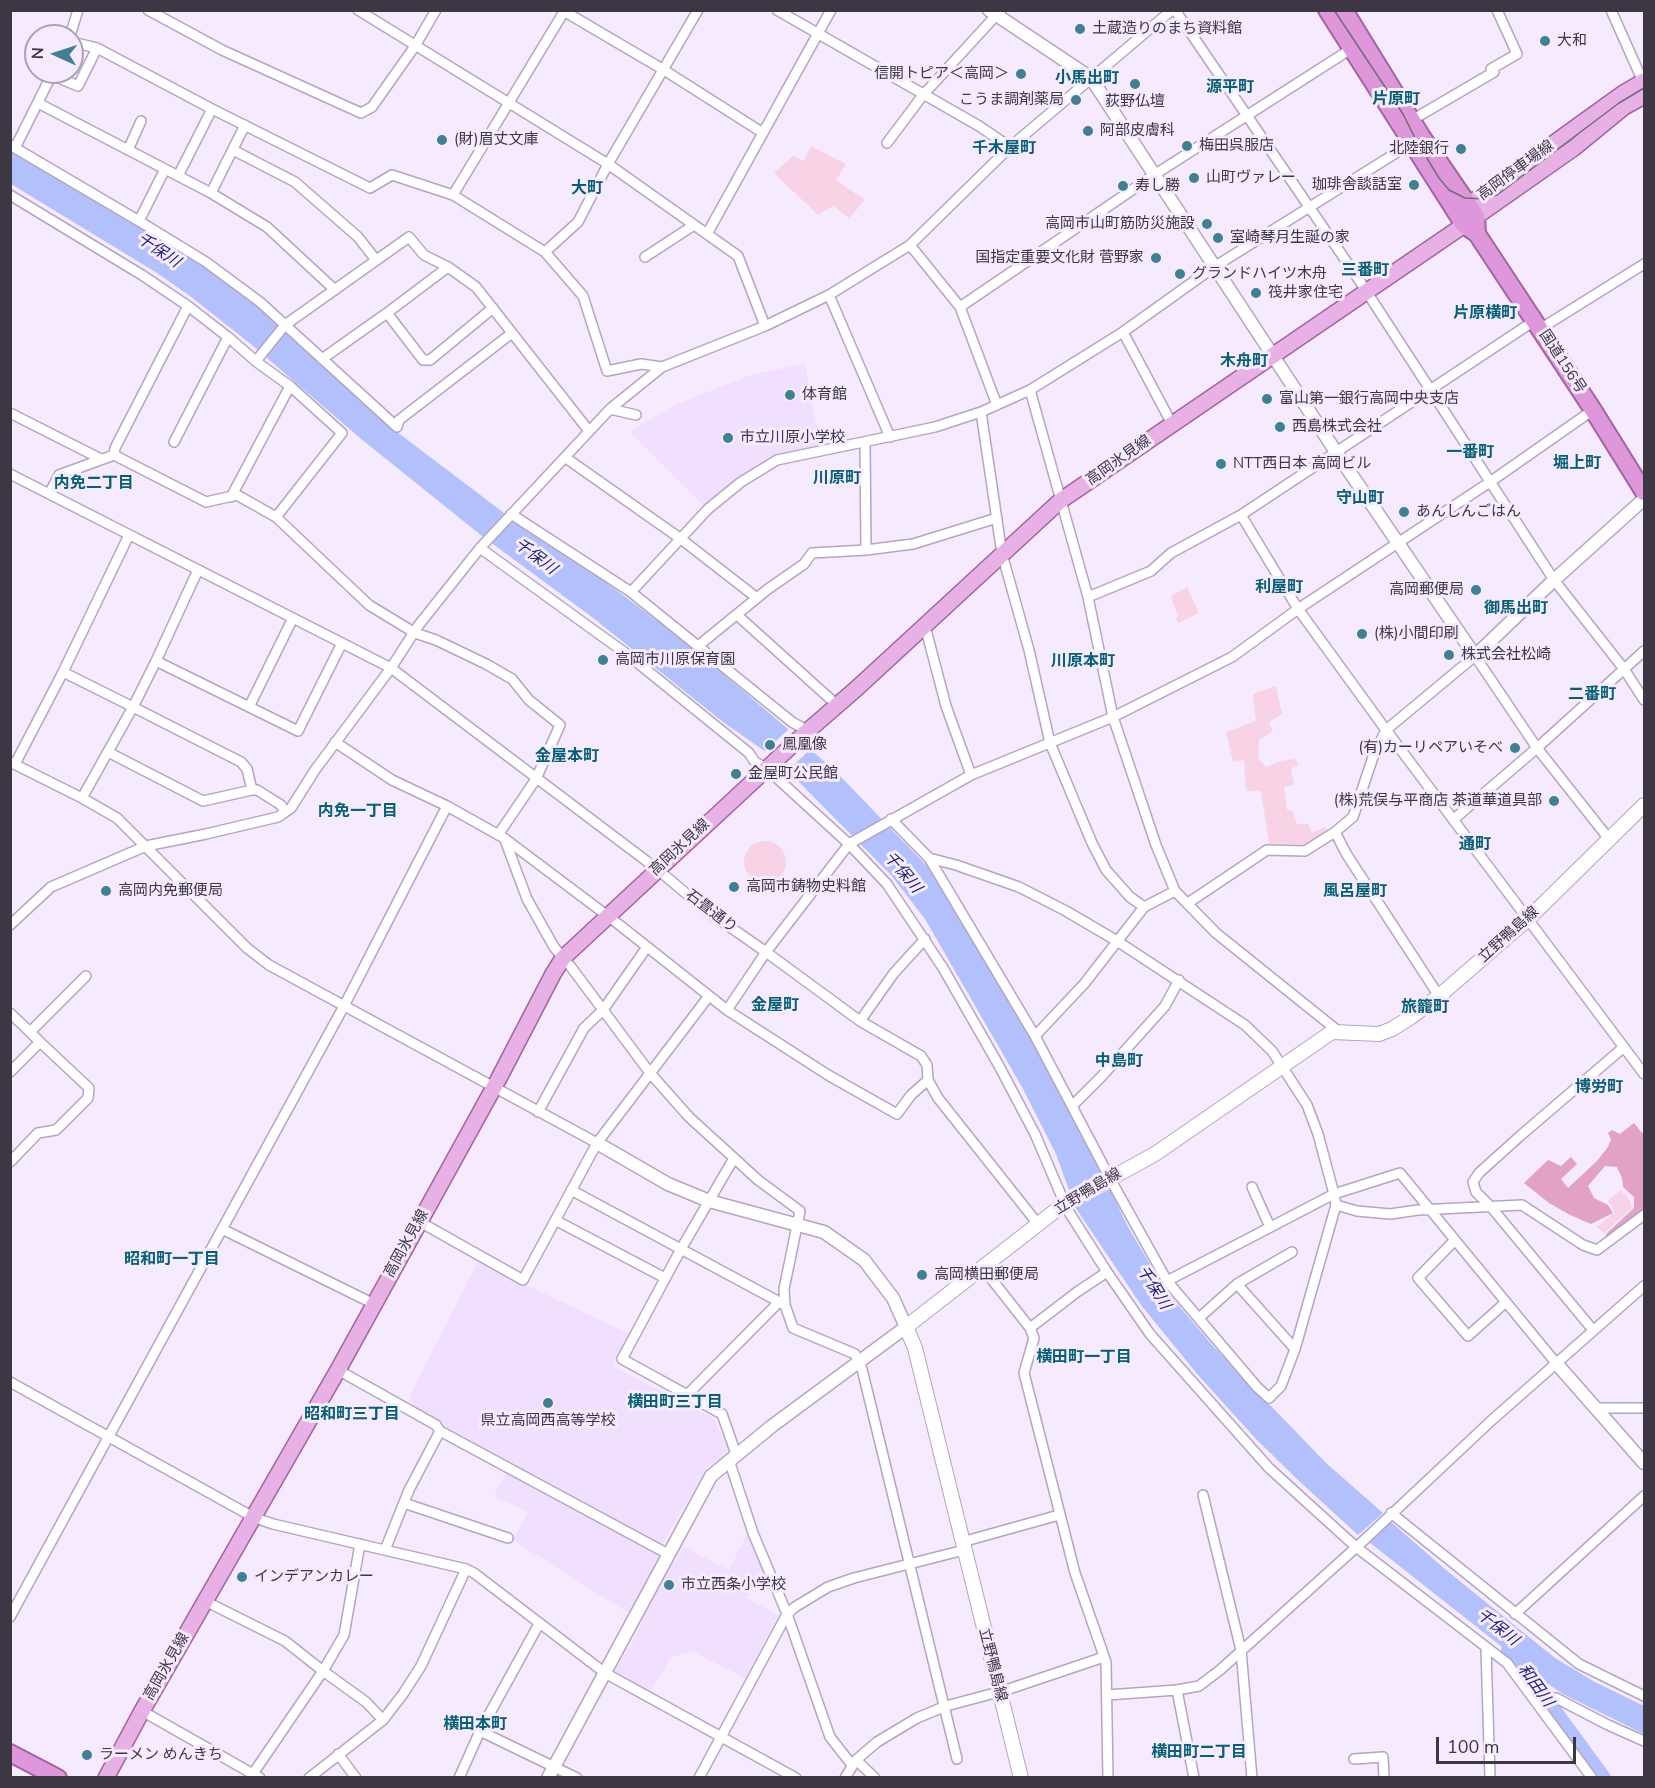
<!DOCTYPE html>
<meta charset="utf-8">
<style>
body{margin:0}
#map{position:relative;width:1655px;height:1788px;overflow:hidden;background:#f5eafe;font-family:"Nunito Sans",sans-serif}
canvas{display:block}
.frame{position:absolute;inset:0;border:12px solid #3d3643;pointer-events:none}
.north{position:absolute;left:24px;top:24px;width:60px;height:60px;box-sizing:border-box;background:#f5eafe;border:2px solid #aba2b3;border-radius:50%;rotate:273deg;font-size:16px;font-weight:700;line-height:24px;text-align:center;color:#3d3643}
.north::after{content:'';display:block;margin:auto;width:21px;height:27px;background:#3f8092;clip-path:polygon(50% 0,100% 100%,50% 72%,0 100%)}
.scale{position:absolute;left:1436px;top:1737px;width:140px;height:27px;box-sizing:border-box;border:3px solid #3d3643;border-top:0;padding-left:8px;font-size:18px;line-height:21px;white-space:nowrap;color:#3d3643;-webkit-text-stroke:4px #f5eafe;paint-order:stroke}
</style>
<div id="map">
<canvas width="1655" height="1788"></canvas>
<div class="frame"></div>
<div class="north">N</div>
<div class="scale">100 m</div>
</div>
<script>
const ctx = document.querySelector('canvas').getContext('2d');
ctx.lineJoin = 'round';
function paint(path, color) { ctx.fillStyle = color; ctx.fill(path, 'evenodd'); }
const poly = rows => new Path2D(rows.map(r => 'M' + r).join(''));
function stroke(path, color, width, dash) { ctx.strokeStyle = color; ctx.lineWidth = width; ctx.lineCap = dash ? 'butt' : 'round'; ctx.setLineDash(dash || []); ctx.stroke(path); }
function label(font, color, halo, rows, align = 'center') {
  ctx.font = font + ' "Nunito Sans","Noto Sans JP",sans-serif'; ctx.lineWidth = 6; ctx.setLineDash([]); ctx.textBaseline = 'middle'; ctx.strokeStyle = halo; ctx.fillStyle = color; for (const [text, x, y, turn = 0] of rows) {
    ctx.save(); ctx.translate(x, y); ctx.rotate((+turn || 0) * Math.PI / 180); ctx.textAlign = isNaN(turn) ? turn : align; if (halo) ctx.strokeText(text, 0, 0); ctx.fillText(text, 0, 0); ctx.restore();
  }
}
const built = poly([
 [805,364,820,445,775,457,737,479,703,505,630,431,677,404,754,374],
 [478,1262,629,1334,613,1366,713,1418,730,1453,707,1467,662,1544,415,1410,410,1395],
 [506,1473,675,1563,683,1547,729,1570,748,1532,762,1569,747,1598,778,1616,745,1678,691,1651,670,1658,650,1692,615,1671,643,1622,513,1540,528,1512,494,1496]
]);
const green = poly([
 [811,146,846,164,836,180,865,200,849,218,833,206,818,215,774,173,793,156,804,161],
 [1187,587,1199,613,1178,623,1176,619,1178,617,1171,596],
 [1276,686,1282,714,1269,722,1273,731,1259,740,1258,758,1266,767,1281,761,1296,759,1298,765,1291,769,1294,785,1284,787,1287,810,1293,811,1297,824,1308,824,1312,833,1325,827,1328,831,1305,845,1269,843,1261,791,1246,791,1244,760,1233,762,1226,732,1256,721,1253,694],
 '744 862a21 21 0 1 1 42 0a21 21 0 1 1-42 0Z',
 [1621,1190,1630,1201,1632,1208,1604,1233,1597,1227,1615,1212,1608,1201]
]);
const forest = poly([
 [1634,1123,1642,1133,1644,1132,1644,1211,1611,1239,1606,1238,1606,1234,1634,1208,1634,1197,1623,1187,1622,1178,1617,1167,1605,1166,1588,1186,1594,1198,1608,1205,1613,1213,1591,1224,1570,1215,1549,1203,1524,1183,1548,1160,1561,1166,1571,1157,1577,1164,1561,1179,1568,1188,1597,1161,1608,1147,1611,1139,1608,1133,1612,1130,1620,1134]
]);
const water = poly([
 [10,149,186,254,223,280,276,322,397,432,504,513,548,541,604,581,683,640,788,729,839,775,927,866,942,886,978,943,1062,1092,1101,1173,1069,1190,1056,1154,1022,1087,925,919,891,875,796,779,766,752,723,722,592,617,482,536,360,438,252,345,190,296,157,273,11,184],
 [1110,1189,1128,1227,1154,1271,1173,1299,1213,1346,1326,1463,1383,1513,1358,1535,1297,1479,1257,1440,1198,1375,1141,1305,1075,1207],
 [1391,1522,1446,1570,1555,1658,1593,1681,1644,1706,1644,1734,1563,1694,1542,1680,1539,1679,1535,1680,1505,1653,1506,1650,1369,1542]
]);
const pier = poly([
 [791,727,813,747,785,773,763,753]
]);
const river = poly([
 [1509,1650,1603,1778]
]);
const minor = poly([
 [148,10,222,50,361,113,372,107,415,46,436,10],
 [358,10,608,164,738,256,765,326],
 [562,10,664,70,763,133],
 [777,10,979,126,1010,147],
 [1175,10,1359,280,1554,580,1624,669,1644,700],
 [1611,10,1644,84],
 [70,36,78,10],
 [72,42,97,48,212,109,370,188,392,175,453,195,545,252,583,296,607,371,641,364,662,367],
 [52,75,78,86,97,48],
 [38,103,211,193,267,227,335,290],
 [1412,120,1494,72,1491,69,1517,54,1497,10],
 [887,143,923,95,1001,10],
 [10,145,139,221],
 [15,148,53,72],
 [128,150,141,121],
 [233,150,295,182,358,237,376,260],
 [165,169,139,221,206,262,260,302,397,427,399,420,512,333],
 [178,176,212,109],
 [211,193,245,125],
 [10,195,142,275,188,306],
 [453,195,565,10],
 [707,234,831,10],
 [910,245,960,307,997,405],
 [545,252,578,222,608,164,698,10],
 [645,257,694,225],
 [448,267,387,313,423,360,430,360,493,308],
 [829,295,890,437],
 [960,307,1154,175,1354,47],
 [1540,329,1644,264],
 [1123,332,1172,424],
 [322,359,387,313],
 [256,361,285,325,409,237,424,255,448,267,476,287,589,431],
 [1030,390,1088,597,1113,717,1156,845,1175,891,1216,933,1338,1031],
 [610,409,636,415],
 [981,412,1002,554,1029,650,1050,743,1092,843,1106,870,1130,897,1144,907],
 [10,413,101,459],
 [174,442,228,337,258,363,290,386],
 [865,442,866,550],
 [114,455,115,448,188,306,228,337],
 [566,458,681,539,757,598],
 [10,474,391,668,657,869,707,911,766,952,860,1021,921,1056,927,1065,928,1080,938,1098,1038,1224],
 [49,494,59,475,114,455,206,502,237,495,276,517,369,605,415,633,436,640,486,664,512,679,529,700,560,725,536,779,498,835],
 [231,497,290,386,342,433,276,517],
 [511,514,631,592,792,722,808,731],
 [1241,515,1298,609,1386,730,1644,1074],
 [480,548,628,655,749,753,755,762,767,769,849,844,887,884,943,968,998,1064,1035,1134,1067,1209,1107,1272,1150,1334,1269,1468,1356,1547,1507,1663,1592,1778],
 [198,570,156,661,298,731,342,643],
 [631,592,708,509,741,482,777,460,935,427,981,412,1030,390,1123,332,1214,267,1415,141],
 [1088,597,1151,571,1171,553,1241,515,1534,321],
 [737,615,837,705],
 [925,626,946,706,971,775],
 [698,646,768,589,804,564,812,553,866,550,913,544,997,518],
 [156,661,133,707,241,762,247,769,252,790,257,790,281,805,285,812],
 [63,672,133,707,82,798],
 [249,707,293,618],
 [335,742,392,780,447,806,504,838,617,923,727,1010,828,1075,897,1114,911,1095,928,1080],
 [108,752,203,801,252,790],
 [10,762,82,798,117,818,247,948,269,965,597,1143],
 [15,764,63,672,129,535],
 [891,819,929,858,1035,1036,1113,1184,1167,1281,1257,1387,1269,1398,1281,1386,1295,1349,1237,1284],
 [1454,819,1537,748,1644,651],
 [1335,832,1347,855,1439,996],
 [505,840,527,899,554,947,571,967,650,1073,689,1117,734,1158,758,1180,800,1211,784,1289,785,1305],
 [929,858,956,865,1019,887,1066,911,1117,941,1245,1025,1272,1051,1307,1105,1318,1134,1334,1194,1336,1205,1357,1211,1390,1214,1418,1210,1522,1205,1583,1245,1597,1250,1644,1215],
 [1188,903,1267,850,1305,851,1335,832,1353,817,1373,757,1386,730,1475,656,1537,748,1609,839],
 [10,925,51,887,146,846,206,834,278,817,291,808,315,770,391,668,418,626,480,548,610,409,662,367,765,326,829,295,910,245,1010,147,1172,10],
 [727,1010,766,952,849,844,971,775,1113,717,1232,657,1298,609,1490,482,1593,410],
 [10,1013,30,1032],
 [860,1021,894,973,925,939],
 [1035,1036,1084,984,1144,907,1175,891],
 [10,1072,40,1042,30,1032,86,976],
 [1072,1106,1102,1076,1165,1006,1179,980],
 [538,1112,584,1028,603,1010,647,947],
 [734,1158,681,1249,622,1359,722,1414,736,1454],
 [10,1162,38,1133,56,1130,88,1098,89,1088,40,1042],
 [1252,1187,1270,1227],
 [571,1190,785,1305,793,1328,855,1354,862,1369,957,1759],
 [555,1220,665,1278],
 [420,1222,523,1280,597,1143,709,996],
 [222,1229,374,1304],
 [1454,1241,1418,1278,1468,1336,1506,1302],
 [982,1267,1030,1328,1034,1338,1024,1373,1075,1573,1106,1662,1108,1778],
 [1167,1281,1334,1194,1400,1173,1556,1363],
 [1199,1318,1237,1284,1292,1252],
 [1030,1328,1077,1292,1107,1272],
 [1593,1330,1491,1207,1476,1192,1473,1182,1479,1173,1520,1136,1624,1047],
 [1295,1349,1336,1205],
 [338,1370,436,1425,440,1431,668,1554],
 [10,1382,253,1517,273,1524,466,1569,474,1573,605,1673,796,1778],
 [687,1395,779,1302],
 [1596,1408,1644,1408],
 [729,1460,753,1533,787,1614,830,1737,852,1765],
 [1203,1495,1241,1650,1252,1778],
 [404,1503,508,1538],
 [1391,1513,1579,1664,1644,1696],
 [962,1542,1059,1515],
 [385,1550,409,1490,440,1431],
 [205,1601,285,1641,323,1671,344,1635,360,1544],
 [1515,1614,1644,1496],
 [10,1617,344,1006,447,806],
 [1486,1649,1490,1778],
 [1177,1690,1194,1778],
 [1107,1695,1177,1690,1199,1686,1220,1670,1361,1543,1492,1420,1644,1286],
 [1540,1705,1551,1698,1556,1698,1608,1725,1644,1741],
 [142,1711,260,1778],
 [480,1731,577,1778],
 [338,1754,356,1778],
 [1354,1759,1383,1757,1384,1778],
 [856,1760,875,1778],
 [250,1778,323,1671,366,1702,383,1720],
 [309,1778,383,1720,403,1694,421,1666,466,1569],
 [459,1778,480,1731,539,1624],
 [699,1778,787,1614,795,1607,828,1587,854,1578,964,1550],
 [845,1778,856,1760,877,1742,917,1718,946,1706,1006,1690,1104,1657]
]);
const tertiary = poly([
 [989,10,1091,78,1336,452,1475,656,1554,580,1644,499],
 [1556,1363,1644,1463],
 [548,1778,711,1476,772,1426,906,1327,893,1298,864,1260,824,1232,709,1201,668,1184,597,1143]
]);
const secondary = poly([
 [1021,1778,915,1348,906,1327,1064,1204,1155,1154,1332,1032,1379,1034,1392,1029,1411,1017,1439,996,1529,918,1644,805]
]);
const primary = poly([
 [1466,216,1468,205,1622,94,1644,81],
 [106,1778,142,1711,338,1370,498,1080,553,974,563,958,803,735,856,689,1060,501,1464,225,1574,148,1624,107,1644,96]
]);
const trunk = poly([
 [1327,10,1464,225,1477,234,1593,410,1644,492],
 [1344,10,1422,137,1476,216,1477,234],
 [10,1753,58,1778]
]);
const tram = poly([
 [1334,10,1403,114,1416,140,1439,178,1449,190,1465,198,1486,199,1497,195,1619,103,1644,88]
]);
const markers = [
 [1080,29,6,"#3f8092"],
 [1545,41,6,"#3f8092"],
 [1021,74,6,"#3f8092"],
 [1135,84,6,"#3f8092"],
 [1076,100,6,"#3f8092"],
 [1088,131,6,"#3f8092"],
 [442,140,6,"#3f8092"],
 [1187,146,6,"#3f8092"],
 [1461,149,6,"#3f8092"],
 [1194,178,6,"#3f8092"],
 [1414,185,6,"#3f8092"],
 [1123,186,6,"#3f8092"],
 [1207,224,6,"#3f8092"],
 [1218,238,6,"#3f8092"],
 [1156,258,6,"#3f8092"],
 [1180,274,6,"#3f8092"],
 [1256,293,6,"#3f8092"],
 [790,395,6,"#3f8092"],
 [1267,399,6,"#3f8092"],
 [1280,427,6,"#3f8092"],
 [728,438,6,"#3f8092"],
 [1221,464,6,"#3f8092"],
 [1404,512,6,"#3f8092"],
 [1476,590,6,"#3f8092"],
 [1362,634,6,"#3f8092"],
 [1449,655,6,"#3f8092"],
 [603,660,6,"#3f8092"],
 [770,745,6,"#3f8092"],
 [1515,748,6,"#3f8092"],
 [736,774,6,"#3f8092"],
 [1554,801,6,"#3f8092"],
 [734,887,6,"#3f8092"],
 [106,891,6,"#3f8092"],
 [922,1275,6,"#3f8092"],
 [548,1403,6,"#3f8092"],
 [242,1577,6,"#3f8092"],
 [669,1585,6,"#3f8092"],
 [87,1755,6,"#3f8092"]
];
const poiNames = [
 ["土蔵造りのまち資料館",1092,29],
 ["大和",1557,41],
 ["信開トピア＜高岡＞",1009,74,"right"],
 ["こうま調剤薬局",1064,100,"right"],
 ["荻野仏壇",1135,102,"center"],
 ["阿部皮膚科",1100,131],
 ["(財)眉丈文庫",454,140],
 ["梅田呉服店",1199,146],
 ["北陸銀行",1449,149,"right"],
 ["山町ヴァレー",1206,178],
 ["珈琲舎談話室",1402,185,"right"],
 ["寿し勝",1135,186],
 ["高岡市山町筋防災施設",1195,224,"right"],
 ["室崎琴月生誕の家",1230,238],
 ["国指定重要文化財 菅野家",1144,258,"right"],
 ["グランドハイツ木舟",1192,274],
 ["筏井家住宅",1268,293],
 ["体育館",802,395],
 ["富山第一銀行高岡中央支店",1279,399],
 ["西島株式会社",1292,427],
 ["市立川原小学校",740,438],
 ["NTT西日本 高岡ビル",1233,464],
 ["あんしんごはん",1416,512],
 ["高岡郵便局",1464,590,"right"],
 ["(株)小間印刷",1374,634],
 ["株式会社松崎",1461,655],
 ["高岡市川原保育園",615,660],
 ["鳳凰像",782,745],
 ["(有)カーリペアいそべ",1503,748,"right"],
 ["金屋町公民館",748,774],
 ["(株)荒俣与平商店 茶道華道具部",1542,801,"right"],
 ["高岡市鋳物史料館",746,887],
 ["高岡内免郵便局",118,891],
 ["高岡横田郵便局",934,1275],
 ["県立高岡西高等学校",548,1421,"center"],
 ["インデアンカレー",254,1577],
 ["市立西条小学校",681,1585],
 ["ラーメン めんきち",99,1755]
];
const streetNames = [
 ["高岡停車場線",1516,171,-36],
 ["国道156号",1562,362,57],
 ["高岡氷見線",1119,461,-35],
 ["高岡氷見線",680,848,-43],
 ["石畳通り",711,912,37],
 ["立野鴨島線",1509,935,-42],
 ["立野鴨島線",1088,1192,-31],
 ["高岡氷見線",407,1244,-61],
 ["立野鴨島線",992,1665,76],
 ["高岡氷見線",167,1667,-60]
];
const neighbourhoodNames = [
 ["小馬出町",1087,79],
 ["源平町",1230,88],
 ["片原町",1396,100],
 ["千木屋町",1004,149],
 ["大町",587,189],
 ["三番町",1365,271],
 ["片原横町",1485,314],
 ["木舟町",1244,362],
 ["一番町",1470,453],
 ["堀上町",1577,464],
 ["川原町",837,479],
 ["内免二丁目",94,484],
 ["守山町",1360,499],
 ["利屋町",1279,588],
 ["御馬出町",1516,609],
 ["川原本町",1083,662],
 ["二番町",1592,695],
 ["金屋本町",567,757],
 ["内免一丁目",358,812],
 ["通町",1475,845],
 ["風呂屋町",1355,892],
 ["金屋町",775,1006],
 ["旅籠町",1425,1008],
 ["中島町",1119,1062],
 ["博労町",1599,1088],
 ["昭和町一丁目",172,1260],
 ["横田町一丁目",1084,1358],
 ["横田町三丁目",675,1403],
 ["昭和町三丁目",352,1415],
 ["横田本町",475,1725],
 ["横田町二丁目",1199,1753]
];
const waterNames = [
 ["千保川",158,251,34],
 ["千保川",535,557,37],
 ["千保川",902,873,50],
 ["千保川",1153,1288,58],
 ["千保川",1497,1628,38],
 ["和田川",1535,1686,54]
];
paint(built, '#f0dffe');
paint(green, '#f8d2e5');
paint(forest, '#e1a2c3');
paint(water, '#b2c0fb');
paint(pier, '#f5eafe');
stroke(river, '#b2c0fb', 16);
stroke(minor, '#b5a4c3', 12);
stroke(tertiary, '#b5a4c3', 15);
stroke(secondary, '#b5a4c3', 16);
stroke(primary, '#a164a1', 18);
stroke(trunk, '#a164a1', 20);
stroke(minor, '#fff', 9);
stroke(tertiary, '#fff', 12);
stroke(secondary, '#fff', 14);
stroke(primary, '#e7b1e5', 15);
stroke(trunk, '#df97dc', 16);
stroke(tram, '#726a79', 1.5);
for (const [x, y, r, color] of markers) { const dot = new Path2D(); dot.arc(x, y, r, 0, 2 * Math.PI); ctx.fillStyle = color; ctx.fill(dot); stroke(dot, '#f5eafe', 2); }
label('15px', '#3d3643', '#f5eafe', poiNames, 'left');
label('15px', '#3d3643', '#f5eafe', streetNames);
label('bold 16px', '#076074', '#f5eafe', neighbourhoodNames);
label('italic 16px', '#1f2568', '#f5eafe', waterNames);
</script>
